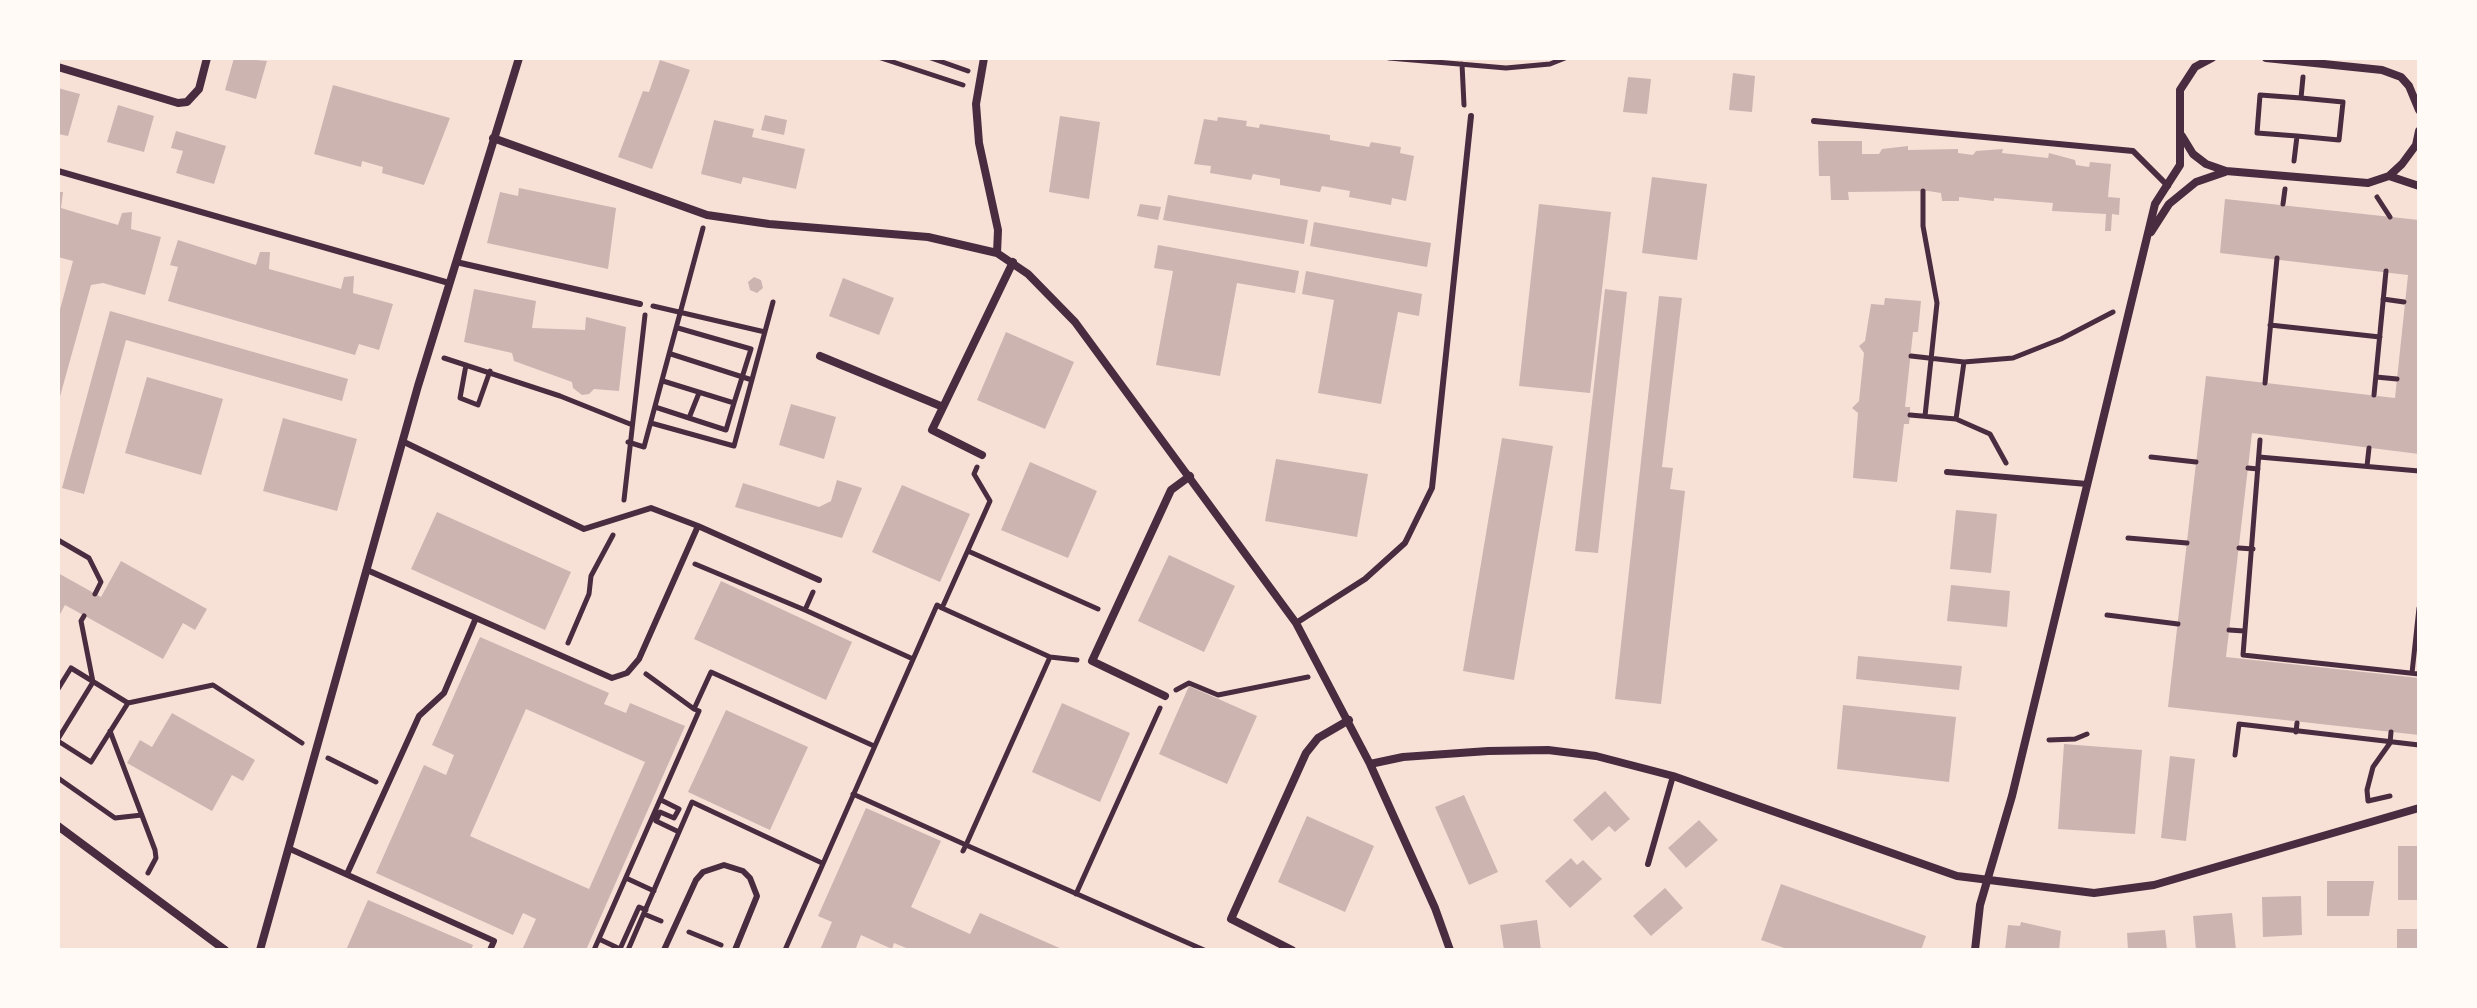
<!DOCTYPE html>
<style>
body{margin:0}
#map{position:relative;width:2477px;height:1008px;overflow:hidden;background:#f7e1d7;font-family:Karla,sans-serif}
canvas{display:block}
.frame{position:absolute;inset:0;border:60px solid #fffaf5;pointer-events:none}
</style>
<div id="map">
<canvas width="2477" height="1008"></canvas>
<div class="frame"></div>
</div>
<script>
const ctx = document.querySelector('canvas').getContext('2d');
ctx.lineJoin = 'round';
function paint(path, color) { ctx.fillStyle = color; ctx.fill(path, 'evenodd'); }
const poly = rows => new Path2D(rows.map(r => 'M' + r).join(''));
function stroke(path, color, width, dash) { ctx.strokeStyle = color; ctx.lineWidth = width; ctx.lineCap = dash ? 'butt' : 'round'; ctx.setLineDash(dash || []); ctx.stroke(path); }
const building = poly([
 [234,58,267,61,256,99,225,90],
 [660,60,690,70,652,169,618,157,643,91,649,92],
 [1733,73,1755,76,1752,112,1729,110],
 [1628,77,1651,79,1647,114,1623,112],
 [333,85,450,118,424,185,382,173,383,167,362,161,361,167,314,154],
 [58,88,80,94,68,136,58,134],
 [118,105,154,116,144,152,107,142],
 [765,115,787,120,784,135,761,130],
 [1060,116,1100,122,1089,199,1049,192],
 [1218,117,1247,121,1246,126,1259,128,1260,124,1330,135,1330,140,1369,147,1371,142,1401,147,1400,153,1414,156,1406,201,1392,198,1391,205,1349,197,1350,191,1322,186,1320,192,1280,185,1280,179,1253,174,1251,180,1210,173,1211,166,1194,164,1204,119,1217,121],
 [714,120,754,129,752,137,805,149,796,189,743,177,741,184,701,174],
 [176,131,226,146,214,184,176,173,183,151,171,148],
 [1818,141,1862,141,1862,154,1879,154,1882,149,1908,146,1908,150,1958,149,1958,153,1973,155,1976,151,2003,149,2002,153,2048,158,2049,153,2075,160,2076,165,2089,167,2090,162,2111,164,2108,197,2120,198,2119,215,2112,214,2111,231,2105,231,2106,214,2052,211,2053,203,1994,198,1994,201,1959,197,1959,201,1942,201,1941,193,1928,191,1848,192,1849,200,1831,200,1830,176,1819,176],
 [1652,177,1707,184,1697,260,1642,253],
 [519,188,616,208,608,269,487,243,500,192,518,196],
 [58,192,63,192,61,208,118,225,122,213,132,212,131,229,161,237,145,295,103,283,91,285,59,400,58,317,73,261,58,257],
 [1168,195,1308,220,1304,244,1163,220],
 [2225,199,2419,220,2419,454,2252,433,2226,657,2419,678,2419,735,2168,707,2206,376,2395,398,2408,275,2220,253],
 [1140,204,1161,207,1158,220,1137,216],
 [1539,204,1611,212,1590,393,1519,386],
 [1314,222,1431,243,1427,267,1310,246],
 [178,240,256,265,260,252,270,252,269,269,341,289,344,277,354,276,353,293,393,304,379,350,359,344,355,355,168,301,178,267,170,265],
 [1158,245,1299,271,1295,293,1237,283,1220,376,1156,365,1173,271,1154,268],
 [1306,271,1422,294,1419,316,1398,312,1381,404,1318,393,1334,300,1302,294],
 [754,277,761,280,763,288,757,293,750,290,748,282],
 [843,278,894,298,879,335,829,316],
 [474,289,536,301,532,328,585,330,586,317,626,327,619,391,594,389,589,394,582,395,573,388,572,382,514,361,512,353,464,342],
 [1605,289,1627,292,1598,553,1575,551],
 [1659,296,1682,298,1662,467,1673,468,1670,489,1685,491,1661,704,1615,699],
 [1885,298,1921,301,1918,332,1913,332,1905,407,1910,407,1910,415,1909,424,1904,424,1897,482,1853,478,1858,413,1852,408,1859,401,1864,353,1859,346,1865,341,1871,304,1884,305],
 [110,311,348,379,342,401,126,340,84,494,62,488],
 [1006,332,1074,362,1045,429,977,400],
 [147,377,223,399,201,475,125,453],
 [791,404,836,417,824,459,779,445],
 [283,418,357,439,337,511,263,491],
 [1502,438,1553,446,1514,680,1463,671],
 [1276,459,1368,474,1357,537,1265,521],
 [1030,462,1097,491,1068,558,1001,530],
 [837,480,862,488,842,538,735,507,743,483,819,507,831,501],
 [902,485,970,514,940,582,872,552],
 [1956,510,1997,514,1991,573,1950,569],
 [437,512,571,572,545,630,411,569],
 [1169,555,1235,586,1204,652,1138,621],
 [121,561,207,609,195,630,183,623,163,659,65,605,58,618,58,573,101,597],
 [721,581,852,642,826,700,694,639],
 [1951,585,2010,591,2007,627,1947,621],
 [480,637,609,693,604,704,626,713,630,703,685,726,586,950,522,950,536,919,523,913,513,935,376,873,424,765,446,775,454,755,432,745],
 [526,709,645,762,589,889,470,836],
 [1858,656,1962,666,1959,690,1856,679],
 [1189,686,1257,716,1227,784,1159,754],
 [1062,703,1130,733,1100,802,1032,772],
 [1843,705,1956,717,1949,782,1837,769],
 [726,710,808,747,770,830,688,792],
 [172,713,255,760,243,781,232,775,212,811,127,763,140,740,152,747],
 [2064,744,2142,750,2135,834,2058,829],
 [2170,756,2195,759,2186,841,2161,838],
 [1605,791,1630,819,1615,832,1609,826,1592,841,1573,820],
 [1464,795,1498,872,1469,885,1435,807],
 [866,808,941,841,911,907,970,934,980,913,1064,950,911,950,894,943,892,949,861,935,856,948,862,950,820,950,832,922,818,916],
 [1307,816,1374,846,1345,912,1278,882],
 [1699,820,1718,840,1686,868,1668,848],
 [2398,846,2419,846,2419,900,2398,900],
 [1571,858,1577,865,1583,860,1602,879,1570,908,1545,881],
 [2327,881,2374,881,2369,916,2327,916],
 [1781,884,1926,936,1921,950,1790,950,1761,940],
 [1665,888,1683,908,1651,936,1633,916],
 [2301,896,2302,935,2263,937,2262,897],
 [368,900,473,945,471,950,346,950],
 [2232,913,2236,950,2196,950,2193,916],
 [1537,920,1541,950,1504,950,1500,925],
 [2021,922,2061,931,2059,950,2005,950,2008,925,2020,926],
 [2397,929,2419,929,2419,950,2397,950],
 [2165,930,2167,950,2128,950,2127,933]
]);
const path = poly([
 [881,58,963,85],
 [931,58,968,71],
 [1389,58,1506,68,1550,64,1565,58],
 [1462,64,1464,105],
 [2297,136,2257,133,2260,95,2301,98],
 [2294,161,2297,136,2339,140,2343,102,2301,98,2303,77],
 [1923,191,1923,226,1937,303,1925,416],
 [2377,197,2390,217],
 [2283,204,2285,189],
 [2383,299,2404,302],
 [653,306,765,332],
 [2270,325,2380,337],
 [678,328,751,349,734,403],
 [671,354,752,380],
 [1911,356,1964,362,2013,358,2061,339,2113,312],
 [444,358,560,396,630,424],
 [466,365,460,398,478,405,490,371],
 [2376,377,2397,379],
 [2265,383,2277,258],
 [2374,395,2386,271],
 [655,407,726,430,734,403,663,381],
 [1910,415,1956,419,1990,434,2006,463],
 [689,418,699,393],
 [1956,419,1964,362],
 [651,423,734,446,773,302],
 [2260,440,2243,655,2419,674],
 [628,442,644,447,703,228],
 [2151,457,2196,462],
 [2259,457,2419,471],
 [2367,466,2369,448],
 [2248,468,2258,469],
 [624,500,645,315],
 [2128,538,2187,543],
 [58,540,89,558,101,582,95,594],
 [2239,548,2253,549],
 [968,551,1098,609],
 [695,564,805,610],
 [813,592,805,610,913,659],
 [942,608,1050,657,966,845,1204,950],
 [2107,615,2178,624],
 [2229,630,2244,631],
 [568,643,589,594,591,576,613,535],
 [1050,657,1077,660],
 [2412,673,2419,608],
 [646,674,694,709,711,672,874,746],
 [58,689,71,668,128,703,213,685,302,743],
 [1176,690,1189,683,1218,695,1308,677],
 [110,731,155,850,156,858,148,873],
 [2296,732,2297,723],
 [58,739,93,682,81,621,84,616],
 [2049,740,2075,739,2087,734],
 [58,741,91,762,128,703],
 [2235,755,2239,724,2419,745],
 [328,758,376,782],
 [58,778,115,818,142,815],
 [853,794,966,845,963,851],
 [2390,796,2368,801,2367,790,2373,767,2390,743,2391,732],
 [661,800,679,809,674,818,660,812,656,821,679,832],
 [626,878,654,891],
 [1076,894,1160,708],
 [644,914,661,921],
 [689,932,721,945],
 [599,939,620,949],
 [620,949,639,907,646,910],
 [594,950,699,711,694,709],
 [628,950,692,802,822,863],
 [785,950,937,605,942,608,990,501,974,474,977,467]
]);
const service = poly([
 [1814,121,2133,151,2168,186],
 [58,171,449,283],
 [456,262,640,304],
 [402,441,584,529,651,508,698,526],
 [1947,472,2087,484],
 [367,570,612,678,627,673,639,659,698,526,819,580],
 [1296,623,1365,579,1405,543,1432,488,1471,116],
 [288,848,494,941,490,950],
 [1648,864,1673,776],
 [347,874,419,716,444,693,476,618],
 [664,950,696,880,703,872,724,865,743,871,750,878,757,896,735,950]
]);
const minor = poly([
 [984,58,976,104,979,143,998,230,997,253],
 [2266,58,2382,70,2401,77,2409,86,2419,110],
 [58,67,178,103,187,102,199,89,207,58],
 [2182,136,2193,154,2206,164,2226,171,2368,183,2389,176,2402,164,2416,145,2419,131],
 [493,138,707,215,769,224,928,237,997,253,1028,274,1075,322,1296,623,1370,764,1435,908,1450,950],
 [2389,176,2419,186],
 [2151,232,2169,204,2196,182,2225,172],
 [820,356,943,407],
 [982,455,932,430,1013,262],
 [1165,696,1092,661,1171,490,1190,476],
 [1370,764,1403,757,1488,751,1548,750,1596,756,1673,776,1957,876,2094,893,2154,885,2419,808],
 [58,826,225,950],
 [260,950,418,386,519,58],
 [1292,950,1231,919,1306,753,1318,738,1349,720],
 [1975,950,1980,905,2012,796,2155,204,2180,165,2180,90,2195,67,2212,58]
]);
paint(building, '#ccb4b1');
stroke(path, '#4a2c40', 5);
stroke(service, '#4a2c40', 6);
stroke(minor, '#4a2c40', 8);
</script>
